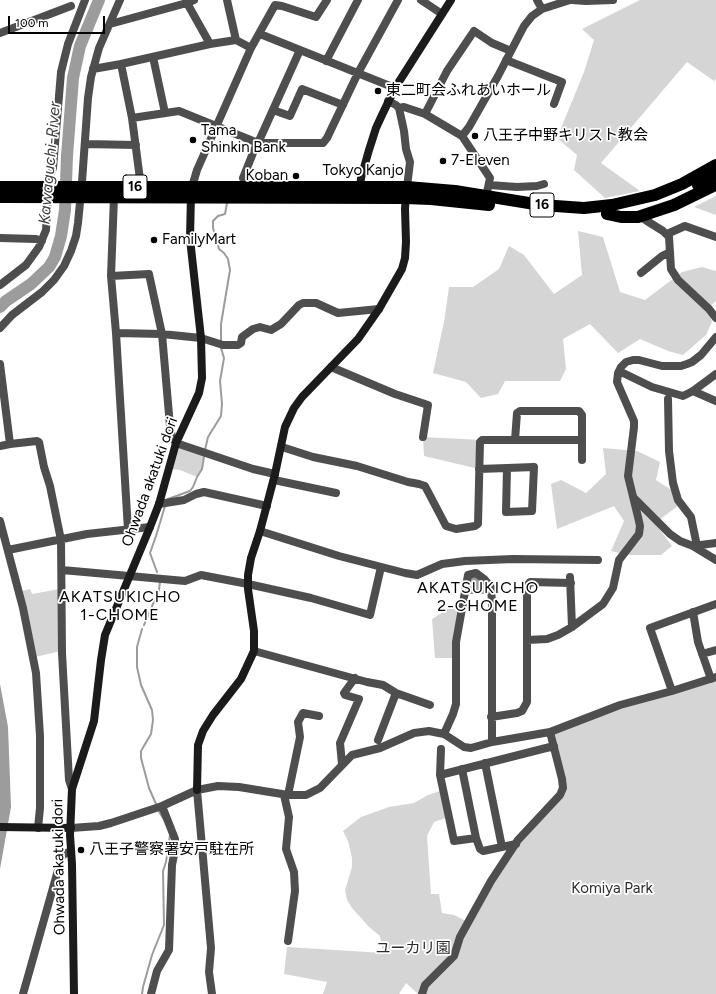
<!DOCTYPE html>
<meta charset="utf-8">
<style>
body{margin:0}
#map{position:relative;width:716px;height:994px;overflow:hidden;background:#fff;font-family:Figtree,sans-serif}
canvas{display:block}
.scale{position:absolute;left:8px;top:16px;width:97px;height:18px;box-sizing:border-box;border:2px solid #000;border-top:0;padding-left:5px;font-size:12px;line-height:14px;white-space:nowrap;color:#000;-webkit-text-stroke:3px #fff;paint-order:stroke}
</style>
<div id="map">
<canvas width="716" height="994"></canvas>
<div class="scale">100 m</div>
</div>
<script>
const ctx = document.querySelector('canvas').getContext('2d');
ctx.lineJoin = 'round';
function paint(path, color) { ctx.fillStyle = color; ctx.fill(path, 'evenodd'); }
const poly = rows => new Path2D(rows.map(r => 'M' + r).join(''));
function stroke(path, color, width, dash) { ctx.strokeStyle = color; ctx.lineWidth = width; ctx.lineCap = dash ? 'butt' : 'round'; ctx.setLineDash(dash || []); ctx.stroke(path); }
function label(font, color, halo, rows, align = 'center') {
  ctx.font = font + ' Figtree,"Noto Sans JP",sans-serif'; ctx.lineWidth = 3.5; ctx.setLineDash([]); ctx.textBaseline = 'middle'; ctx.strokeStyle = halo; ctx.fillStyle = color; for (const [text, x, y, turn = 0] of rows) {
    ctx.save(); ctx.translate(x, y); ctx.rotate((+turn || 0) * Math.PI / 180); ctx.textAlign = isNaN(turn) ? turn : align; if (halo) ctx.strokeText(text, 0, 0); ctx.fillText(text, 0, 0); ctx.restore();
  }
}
const green = poly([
 [640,0,716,0,716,79,714,81,687,62,601,163,640,191,605,198,574,170,577,155,557,138,584,72,594,40,582,29],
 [716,196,716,215,694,207],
 [578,231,603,237,620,292,645,300,682,272,702,267,716,271,716,301,708,308,712,322,706,335,683,355,668,351,640,339,618,353,590,324,563,339,566,369,560,381,505,381,498,394,481,398,466,382,433,373,444,322,449,287,473,287,499,269,509,246,524,255,554,294,582,275],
 [423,437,482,440,479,469,424,456],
 [176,443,205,454,202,469,197,477,180,470,169,469],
 [603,448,637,451,660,462,656,480,673,491,678,506,655,523,672,546,661,555,628,555,611,551,624,521,614,506,557,529,551,484,561,480,586,493,606,474],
 [30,589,32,594,59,589,61,651,35,657,22,591],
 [464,599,456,658,435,658,432,619],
 [716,677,716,994,418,994,406,983,399,994,323,994,327,982,284,974,287,947,383,953,380,936,369,927,352,908,347,900,345,890,352,867,352,858,348,841,343,831,361,817,389,807,414,803,428,795,440,791,446,818,434,822,427,836,431,894,439,894,442,913,454,915,470,923,491,881,563,788,550,732]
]);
const water = poly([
 [476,573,491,594,465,594,468,575],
 [0,684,8,727,11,807,0,869]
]);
const stream = poly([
 [221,341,221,324,230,270,228,259,224,253,219,249,213,228,213,221,218,216,225,214,227,203],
 [205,450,208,437,221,416,222,404,220,381,224,358,221,348],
 [168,499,190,491,193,487,197,477,202,469,204,457],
 [157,572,150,553,156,536,165,506],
 [144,625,159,590,160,582],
 [142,629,137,647,137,667,141,685,152,710,153,720,151,734,141,751,141,758,149,788,156,804],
 [158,810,163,818],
 [142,994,143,987,152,955,164,925,163,871,166,862,170,835]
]);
const river = poly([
 [0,307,6,301,31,284,49,267,55,257,61,236,65,210,67,156,73,78,80,46,99,0]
]);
const street = poly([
 [227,0,236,40],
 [421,0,442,14],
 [537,0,542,9],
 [572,0,586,1,613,0],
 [187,3,210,44],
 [110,24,187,3,194,0],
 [0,33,71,6],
 [260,34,395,88],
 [153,57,165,113],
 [506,60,562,82,554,104],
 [326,61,358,0],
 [121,64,210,44,236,40,251,48],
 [93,69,121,64,132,118,141,187],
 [388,101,396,105,399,108,404,107,425,114,462,136,490,178,486,197],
 [399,108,404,131,406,149,410,162,407,187],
 [273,110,290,116,302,89,343,105],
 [425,114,447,71,474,31,492,43,511,51],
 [132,118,179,111,258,143,323,143,327,138,358,73,398,0],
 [462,136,469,127,498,76,524,26,532,16,542,9,570,0],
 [258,143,300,50],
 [85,144,136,145],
 [243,178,257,143],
 [489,185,517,187,537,186,544,184],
 [48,187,49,179,53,168,61,72,68,44,85,0],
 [192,187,197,170,251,48,275,5,282,6,316,17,327,0],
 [114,197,111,276,116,333,128,530],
 [643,215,644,219,647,221,663,231,669,237,671,269,678,280,709,309,716,318],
 [667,234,685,226,716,237],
 [0,238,36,239,42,241],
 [641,273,662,256,670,252],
 [111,276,149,274,162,334,170,426,172,437,176,443,253,469,275,474],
 [0,285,26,265,39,247,46,230,48,197],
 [0,328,12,315,42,292,54,280,64,266,71,251,76,236,78,223,82,182,88,98,91,77,99,48,120,0],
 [116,333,162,334,201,338,223,345,238,345,241,343,242,337,253,329,260,327,271,330,281,324,299,305,303,303,316,303,338,313,379,309],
 [0,364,10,444,37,441,39,442,44,467,50,486,61,540,62,653,69,780,72,789],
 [331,367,395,394,428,405,423,437],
 [619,371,652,387,683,396,693,391,716,374],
 [693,391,716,401],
 [668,399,669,451,673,483,678,500,691,517,697,546],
 [582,440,515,440,517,413,520,411,579,411,582,415,582,460],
 [0,446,10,444],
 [282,447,313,457,357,466,408,482,419,484,425,486,446,526,456,529,475,526,478,524,480,442,482,440,515,440],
 [479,469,507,468,534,467,532,511,506,512,507,468],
 [274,480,336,493],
 [634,498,670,534,680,541,693,546,716,560],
 [159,504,184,500,196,494,204,492,267,506],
 [0,521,23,608,36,673,40,736,40,808,38,828],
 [260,531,339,556,405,573,417,575,442,564,465,561,513,559,598,560],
 [693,546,716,543],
 [8,550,87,534,150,527],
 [62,570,185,581,201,575,248,584,311,598,370,615,381,567],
 [570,577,572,627],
 [693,612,698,642,711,679],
 [527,640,547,639,558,635,572,627,603,604,613,588,619,560,639,534,640,526,638,517,628,476,634,427,634,421,617,382,618,373,621,367,626,362,633,360,639,360,662,366,681,366,687,364,692,362,701,355,716,337],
 [254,651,367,682,383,685,396,693,430,705],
 [702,654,716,650],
 [672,691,650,628,716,604],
 [491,717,517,713,522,711,527,702,527,586,530,582,571,583],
 [444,734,453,714,456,704,456,642,468,575,476,573,484,579,491,587,492,603,492,742],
 [378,740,396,693],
 [441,749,440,775,454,841,476,838,480,849,483,851,516,844],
 [485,763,502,847],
 [342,764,340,743,359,699,345,695,344,693,355,678],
 [462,769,476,838],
 [440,775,554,746],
 [197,790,211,948,209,972,212,994],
 [284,795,289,817,286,849,294,872,295,891,288,941],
 [288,795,300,737,298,722,303,713,319,716],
 [71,828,99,826,111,823,162,806,197,790,218,786,239,787,288,795,306,795,320,788,352,755,380,748,414,733,429,731,444,734,464,747,471,748,492,742,550,732,620,705,672,691,716,677],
 [23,994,62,856,66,853,71,852],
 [151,994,157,971,169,950,172,865,175,850,175,839,162,806],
 [422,994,425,985,454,956,460,937,491,881,518,840,560,795,563,788,562,779,550,732]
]);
const secondary = poly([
 [360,191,361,178,369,150,376,128,382,115,395,88,451,0],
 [197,790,198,745,203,731,213,715,241,679,254,651,254,631,248,589,248,575,251,558,260,531,275,474,285,427,294,408,302,397,358,339,379,309,402,269,405,258,406,242,405,209,406,194],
 [0,827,71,828],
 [74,994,72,864,70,835,72,789,94,721,101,660,105,635,150,527,159,504,176,443,199,393,202,378,201,338,190,239,191,193]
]);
const highway = poly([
 [698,185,716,175],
 [0,187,407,187,455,191,541,205,584,208,612,205,655,195,682,184,716,165],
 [0,197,405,198,431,199,489,205],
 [607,214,621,217,638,217,674,205,713,186]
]);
const markers = [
 [378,91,4,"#000"],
 [475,136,4,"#000"],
 [193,140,4,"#000"],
 [443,161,4,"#000"],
 [296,176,4,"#000"],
 [154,240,4,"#000"],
 [81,850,4,"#000"]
];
const shields = [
 [135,187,24],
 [542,205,24]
];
const shieldNames = [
 ["16",135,187],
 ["16",542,205]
];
const poiNames = [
 ["東二町会ふれあいホール",386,91],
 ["Tama",201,131],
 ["Shinkin Bank",201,148],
 ["八王子中野キリスト教会",483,136],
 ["7-Eleven",451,161],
 ["Koban",288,176,"right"],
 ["FamilyMart",162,240],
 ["八王子警察署安戸駐在所",89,850]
];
const streetNames = [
 ["Tokyo Kanjo",363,171],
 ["Ohwada akatuki dori",150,482,-70],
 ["Ohwada akatuki dori",59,867,-91]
];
const parkNames = [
 ["Komiya Park",612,889],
 ["ユーカリ園",413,949]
];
const waterNames = [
 ["Kawaguchi-River",50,163,-85]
];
const neighbourhoodNames = [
 ["AKATSUKICHO",478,588],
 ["2-CHOME",478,606],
 ["AKATSUKICHO",120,597],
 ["1-CHOME",120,615]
];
paint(green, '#d5d5d5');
paint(water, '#9c9c9c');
stroke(stream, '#9c9c9c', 2);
stroke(river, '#9c9c9c', 12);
stroke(street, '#4e4e4e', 8);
stroke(secondary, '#1b1b1b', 8);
stroke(highway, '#000', 12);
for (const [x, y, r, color] of markers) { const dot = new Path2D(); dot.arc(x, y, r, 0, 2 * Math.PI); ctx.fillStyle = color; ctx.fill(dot); stroke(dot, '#fff', 1.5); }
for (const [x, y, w] of shields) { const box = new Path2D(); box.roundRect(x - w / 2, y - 12, w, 24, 3); ctx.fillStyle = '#fff'; ctx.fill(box); stroke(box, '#000', 1); }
label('bold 14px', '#000', null, shieldNames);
label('15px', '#000', '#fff', poiNames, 'left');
label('15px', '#000', '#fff', streetNames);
label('15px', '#2c2c2c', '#fff', parkNames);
label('italic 16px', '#3d3d3d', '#fff', waterNames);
ctx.letterSpacing = '1px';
label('16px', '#000', '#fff', neighbourhoodNames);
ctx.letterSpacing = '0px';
</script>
